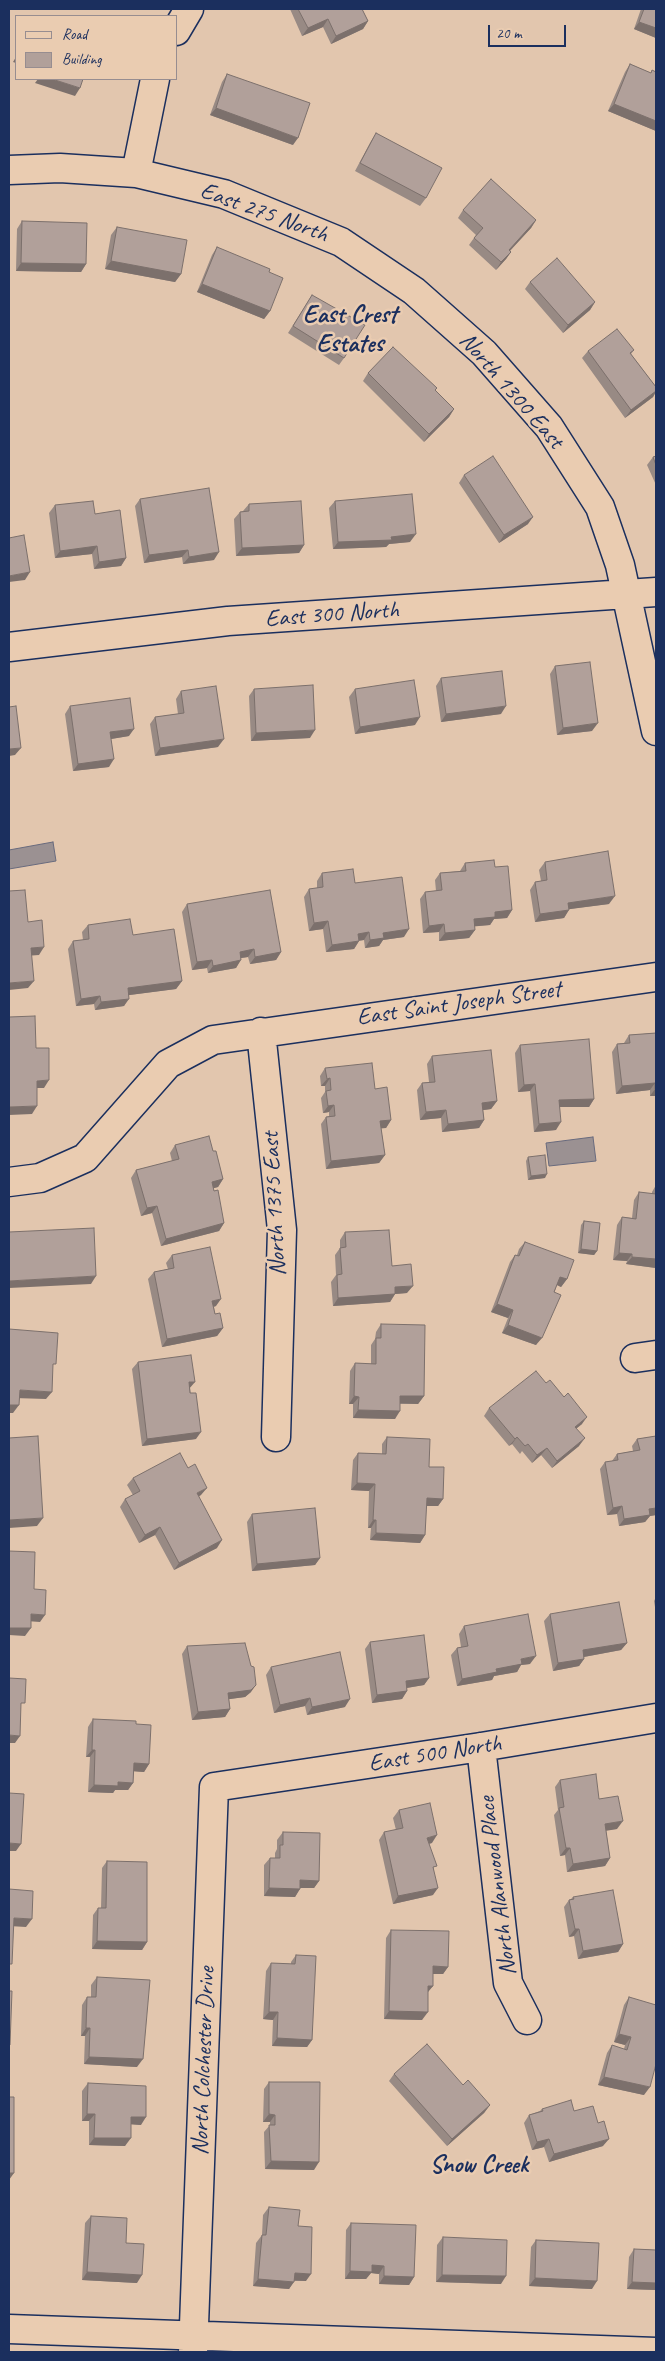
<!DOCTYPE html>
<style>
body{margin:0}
#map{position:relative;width:665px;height:2361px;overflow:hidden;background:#e2c6ae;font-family:Caveat,sans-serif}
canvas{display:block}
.frame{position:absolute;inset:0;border:10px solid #1b2f5e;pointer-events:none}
.legend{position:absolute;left:15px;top:15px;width:162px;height:65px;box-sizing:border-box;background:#eaccb1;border:1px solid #978d90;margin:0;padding:6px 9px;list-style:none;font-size:15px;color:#1b2f5e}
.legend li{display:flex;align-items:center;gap:10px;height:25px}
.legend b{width:25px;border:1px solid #978d90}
.scale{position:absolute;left:488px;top:25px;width:78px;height:22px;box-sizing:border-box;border:2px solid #1b2f5e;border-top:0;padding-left:6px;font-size:15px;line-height:18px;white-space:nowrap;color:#1b2f5e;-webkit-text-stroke:4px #eaccb1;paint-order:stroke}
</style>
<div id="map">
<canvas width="665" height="2361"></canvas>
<div class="frame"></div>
<ul class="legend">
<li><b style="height:6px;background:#eaccb1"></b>Road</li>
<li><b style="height:14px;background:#b1a09a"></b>Building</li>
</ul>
<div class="scale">20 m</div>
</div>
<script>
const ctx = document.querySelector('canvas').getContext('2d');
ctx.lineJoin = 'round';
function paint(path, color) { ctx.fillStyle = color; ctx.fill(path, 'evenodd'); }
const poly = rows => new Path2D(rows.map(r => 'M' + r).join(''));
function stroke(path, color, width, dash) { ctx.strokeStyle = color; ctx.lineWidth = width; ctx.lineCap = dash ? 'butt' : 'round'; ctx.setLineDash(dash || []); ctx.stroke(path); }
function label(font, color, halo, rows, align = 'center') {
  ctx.font = font + ' Caveat,sans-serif'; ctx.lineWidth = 5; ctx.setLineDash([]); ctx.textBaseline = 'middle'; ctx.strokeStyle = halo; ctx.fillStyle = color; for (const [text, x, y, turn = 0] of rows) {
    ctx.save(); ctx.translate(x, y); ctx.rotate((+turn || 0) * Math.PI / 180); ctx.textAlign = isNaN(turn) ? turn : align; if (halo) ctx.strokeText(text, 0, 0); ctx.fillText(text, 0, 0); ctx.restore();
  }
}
const water = poly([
 [53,842,56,861,9,869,9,850,53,842],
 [593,1137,596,1161,549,1166,546,1143,593,1137]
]);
const minor = poly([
 [176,31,189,9],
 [9,170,60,168,136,173,224,194,341,242,414,291,484,353,549,427,600,507,620,565,656,731],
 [136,173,155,79],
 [9,647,228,621,656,592],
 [261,1032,282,1230,276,1437],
 [9,1182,40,1178,85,1158,168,1064,213,1040,656,977],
 [635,1358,656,1355],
 [481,1747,508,1983,527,2020],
 [9,2329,656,2352],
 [193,2352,214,1787,481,1747,656,1718]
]);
const wall = poly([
 [290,9,362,9,368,21,363,29,331,44,323,27,302,36],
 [641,9,656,9,656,38,634,29],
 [630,64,651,73,652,70,656,72,656,131,608,111,625,72],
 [227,74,293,145,210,115,222,82],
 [376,133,426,198,420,206,355,171,371,141],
 [463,210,536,220,531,228,510,251,511,252,506,259,496,270,469,245,476,235,458,218],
 [22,221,86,264,81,272,16,271,17,229],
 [117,227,181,274,175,282,105,269,111,235],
 [217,247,269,272,270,311,264,319,197,292,212,255],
 [530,282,595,302,590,310,563,333,525,289],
 [312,295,344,358,339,365,288,333],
 [634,350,631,354,656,387,656,392,653,397,625,418,582,358,588,351],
 [368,373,436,391,454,409,449,417,424,442,363,381],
 [656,456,656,485,647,465,653,457],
 [464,475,528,524,499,543,459,483],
 [140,499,214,560,183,564,182,557,144,563,135,506],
 [335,501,410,542,389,544,386,547,333,549,329,508],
 [249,504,304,545,299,553,236,556,234,519,240,512,243,511],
 [55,505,95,514,126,558,121,566,94,569,92,554,55,558,49,513],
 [555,666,592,731,557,735,550,674],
 [441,678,501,714,441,722,436,686],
 [254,689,310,738,251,741,249,696],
 [355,689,415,725,355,734,349,697],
 [181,691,218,747,155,756,150,724,155,717,178,714,176,699],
 [70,706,129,736,111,739,109,767,73,771,65,714],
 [545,862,609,904,569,909,564,918,535,922,530,890,535,882,541,881,539,870],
 [465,863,495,867,512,910,507,918,494,919,490,925,474,926,475,930,469,938,439,941,439,932,423,933,420,899,425,892,436,891,435,880,440,873,460,871],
 [322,873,355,883,404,937,383,940,379,946,365,948,364,940,359,941,354,949,326,952,323,929,309,931,304,897,309,889,317,888,317,881],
 [187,904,281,952,276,960,250,964,248,957,241,958,236,968,208,973,207,968,192,970,182,912],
 [88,925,133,935,182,981,176,989,129,995,124,1006,95,1010,94,1004,76,1006,68,949,73,941,83,940,82,932],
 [656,1033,656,1096,650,1096,650,1090,616,1094,612,1052,617,1044,624,1043,629,1035],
 [520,1045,594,1099,589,1107,560,1107,556,1130,534,1132,530,1091,518,1092,515,1053],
 [432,1056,497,1101,491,1109,483,1110,484,1120,479,1128,442,1132,441,1118,420,1120,417,1090,422,1083,429,1082,427,1064],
 [325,1068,375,1089,391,1120,386,1128,381,1128,385,1155,379,1163,326,1169,321,1124,326,1117,329,1116,329,1112,323,1113,321,1098,325,1092,325,1086,321,1086,320,1076],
 [175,1145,213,1151,223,1179,218,1187,213,1188,224,1223,219,1231,161,1246,152,1213,141,1216,131,1178,136,1170,172,1161,170,1153],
 [528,1157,545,1178,528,1180,526,1161],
 [656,1185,656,1268,626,1264,627,1261,613,1260,617,1225,622,1217,632,1218,634,1200,639,1192,652,1194,652,1192],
 [584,1221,597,1251,594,1255,578,1253,581,1225],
 [345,1232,392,1266,407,1293,395,1294,390,1302,333,1306,331,1282,336,1275,335,1255,340,1248,340,1240],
 [525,1242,567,1279,561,1287,557,1285,536,1345,502,1333,508,1318,491,1312,510,1262,515,1255,517,1255,519,1249],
 [172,1255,216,1306,214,1307,215,1314,223,1328,217,1336,162,1347,148,1279,154,1272,168,1269,166,1263],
 [381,1324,424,1396,418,1404,400,1404,395,1419,353,1418,353,1404,349,1404,350,1371,355,1363,371,1364,371,1345,375,1339,376,1332],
 [138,1362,190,1388,196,1439,142,1446,132,1369],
 [489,1408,582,1424,576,1429,579,1446,552,1468,541,1455,532,1463,522,1451,520,1454,512,1444,509,1446,484,1416],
 [656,1436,656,1515,650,1516,645,1522,619,1526,617,1514,607,1515,600,1469,605,1462,612,1461,617,1454,633,1451,632,1446,637,1439],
 [387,1437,429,1467,443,1499,438,1506,426,1506,425,1535,420,1543,370,1540,371,1528,368,1528,369,1491,351,1490,353,1460,358,1453,382,1454,382,1444],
 [133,1478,201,1495,199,1496,217,1548,174,1570,155,1535,139,1543,120,1507,125,1499,133,1495,127,1485],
 [252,1514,320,1558,315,1565,252,1571,247,1522],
 [656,1597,656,1613,654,1601],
 [550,1614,627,1643,621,1650,584,1657,584,1659,579,1666,553,1671,544,1621],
 [464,1626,530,1664,521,1665,517,1672,494,1676,492,1680,457,1686,451,1655,457,1648,461,1647,459,1634],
 [370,1642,429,1678,424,1685,407,1688,407,1691,402,1699,372,1703,365,1649],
 [187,1646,251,1692,245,1697,229,1699,230,1709,225,1717,192,1720,182,1654],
 [271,1667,345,1707,307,1715,305,1706,274,1713,266,1675],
 [93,1719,136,1724,149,1764,144,1772,134,1771,133,1783,128,1790,115,1790,113,1793,88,1792,90,1757,86,1757,88,1727],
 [560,1780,599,1799,617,1829,606,1830,610,1858,605,1866,567,1872,565,1855,560,1856,554,1815,558,1810,555,1787],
 [399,1810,432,1843,429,1844,434,1870,433,1895,393,1904,379,1840,384,1832,396,1830,393,1818],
 [283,1832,319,1881,314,1888,300,1888,295,1897,264,1896,264,1865,270,1858,275,1858,275,1853,277,1849,277,1840],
 [107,1861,147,1942,142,1950,92,1949,93,1915,98,1908,101,1908,102,1868],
 [573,1897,623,1944,618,1952,578,1959,574,1936,569,1937,564,1907,569,1900,571,1899],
 [391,1930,448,1967,443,1974,433,1974,433,1986,428,1992,422,2020,384,2019,386,1938],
 [296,1955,312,2040,307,2047,272,2046,273,2020,263,2019,266,1971,271,1963,291,1964,291,1962],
 [97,1977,137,2067,84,2064,85,2036,81,2036,82,2005,87,1997,91,1997,91,1985],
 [629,1997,644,2095,598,2085,607,2053,612,2045,624,2049,625,2045,614,2042,624,2005],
 [394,2074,463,2085,490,2105,484,2113,447,2146,389,2081],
 [269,2082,314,2170,265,2169,264,2132,270,2125,270,2122,263,2122,264,2089],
 [88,2083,141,2125,131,2124,125,2146,89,2145,89,2121,82,2121,82,2091],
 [542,2109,574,2111,603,2146,549,2162,544,2147,532,2150,524,2123,529,2115,540,2111],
 [269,2207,298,2226,306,2281,294,2281,289,2289,253,2286,256,2243,262,2235,263,2215],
 [91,2216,126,2243,137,2283,82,2280,85,2223],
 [351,2223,414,2277,409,2285,379,2284,379,2274,371,2273,366,2279,345,2279,346,2230],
 [443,2237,501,2284,436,2282,437,2245],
 [536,2240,592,2289,529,2286,531,2247],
 [634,2249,656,2250,656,2290,627,2289,629,2257]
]);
const shadedWall = poly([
 [328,19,323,27,302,36,308,28],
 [368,21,363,29,331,44,336,36],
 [639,22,656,28,656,38,634,29],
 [16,57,16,63,13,62],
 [38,79,52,79,80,88,75,96,35,83],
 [614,104,656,121,656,131,608,111],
 [216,108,298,138,293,145,210,115],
 [536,220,531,228,504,257,509,250],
 [511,252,506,259,496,270,501,262],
 [111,261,181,274,175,282,105,269],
 [21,263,86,264,81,272,16,271],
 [202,284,270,311,264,319,197,292],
 [595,302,590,310,563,333,568,325],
 [656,391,653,397,625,418,631,410],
 [454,409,449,417,424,442,429,434],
 [533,517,528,524,499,543,504,535],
 [416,534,410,542,389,544,386,547,333,549,338,542],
 [304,545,299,553,236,556,242,548],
 [97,546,92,554,55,558,60,551],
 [188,550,182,557,144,563,149,555],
 [219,552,214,560,183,564,189,557],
 [126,558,121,566,94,569,99,562],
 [30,572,25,580,9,582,9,576],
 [506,706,501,714,441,722,446,714],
 [420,717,415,725,355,734,360,727],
 [598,723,592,731,557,735,563,728],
 [134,729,129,736,105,740,110,732],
 [315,730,310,738,251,741,256,733],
 [224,739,218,747,155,756,160,748],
 [21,748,15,755,9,756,9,749],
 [114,759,109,767,73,771,78,764],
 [615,896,609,904,563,910,568,903],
 [512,910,507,918,494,919,490,925,468,927,474,919,495,912],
 [569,910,564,918,535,922,540,914],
 [328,921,323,929,309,931,314,923],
 [444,924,439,932,423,933,429,926],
 [409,929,404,937,383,940,379,946,365,948,370,940,383,933],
 [475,930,469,938,439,941,445,933],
 [369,932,364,940,353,941,358,934],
 [359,941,354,949,326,952,332,945],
 [44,947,39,955,25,956,31,948],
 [254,949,248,957,234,959,240,952],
 [281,952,276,960,250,964,255,957],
 [212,960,207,968,192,970,197,962],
 [241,960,236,968,208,973,213,966],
 [34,981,28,988,9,990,9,983],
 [182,981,176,989,122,996,128,988],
 [100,996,94,1004,76,1006,81,999],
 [129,999,124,1006,95,1010,101,1002],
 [330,1078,325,1086,321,1086,327,1079],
 [49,1080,44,1088,31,1088,37,1081],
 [655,1083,650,1090,616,1094,622,1086],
 [535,1084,530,1091,518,1092,524,1085],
 [655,1089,656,1089,656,1096,650,1096],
 [594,1099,589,1107,554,1107,559,1100],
 [497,1101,491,1109,477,1111,482,1103],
 [334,1105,329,1112,323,1113,328,1106],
 [37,1106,32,1114,9,1115,9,1107],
 [446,1110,441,1118,420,1120,426,1112],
 [391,1120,386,1128,375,1129,380,1121],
 [484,1120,479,1128,442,1132,448,1124],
 [561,1122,556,1130,534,1132,539,1124],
 [385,1155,379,1163,326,1169,331,1161],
 [547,1174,545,1178,528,1180,531,1176],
 [223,1179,218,1187,207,1190,212,1182],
 [157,1206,152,1213,141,1216,147,1208],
 [224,1223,219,1231,161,1246,166,1239],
 [581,1249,597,1251,594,1255,578,1253],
 [619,1253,632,1254,627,1261,613,1260],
 [632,1257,656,1259,656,1268,626,1264],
 [96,1276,91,1284,9,1288,9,1281],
 [560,1277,567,1279,561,1287,555,1284],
 [413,1286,407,1293,395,1294,390,1302,333,1306,338,1298,395,1287],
 [221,1299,216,1306,207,1308,212,1301],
 [497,1304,513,1310,508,1318,491,1312],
 [508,1325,542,1338,536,1345,502,1333],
 [223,1328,217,1336,162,1347,167,1339],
 [189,1382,195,1382,189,1389],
 [20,1390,52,1392,46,1399,14,1398],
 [354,1396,359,1397,353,1404,349,1404],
 [400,1396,424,1396,418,1404,395,1403],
 [9,1405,19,1405,13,1413,9,1413],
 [358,1410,400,1411,395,1419,353,1418],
 [587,1417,582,1424,569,1434,575,1427],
 [201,1432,196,1439,142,1446,147,1439],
 [517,1437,512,1444,509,1446,515,1439],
 [585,1438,579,1446,552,1468,557,1461],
 [547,1448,541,1455,532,1463,537,1455],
 [357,1483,375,1484,369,1491,351,1490],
 [207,1488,201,1495,192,1500,197,1493],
 [427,1498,443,1499,438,1506,421,1506],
 [622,1506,617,1514,607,1515,613,1508],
 [656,1508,656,1515,650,1516,645,1522,619,1526,624,1519,649,1509],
 [43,1518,37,1526,9,1528,9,1520],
 [373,1520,376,1520,371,1528,368,1528],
 [160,1527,155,1535,139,1543,145,1535],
 [376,1533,425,1535,420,1543,370,1540],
 [222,1540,217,1548,174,1570,179,1563],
 [320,1558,315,1565,252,1571,257,1564],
 [31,1614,45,1615,40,1622,26,1621],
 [9,1628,31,1628,25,1636,9,1635],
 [627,1643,621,1650,578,1658,583,1650],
 [536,1656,530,1664,521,1665,517,1672,494,1676,492,1680,457,1686,462,1679,496,1669,521,1659],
 [584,1659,579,1666,553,1671,558,1663],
 [429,1678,424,1685,400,1689,406,1681],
 [256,1685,251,1692,245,1697,223,1700,228,1693],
 [407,1691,402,1699,372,1703,377,1695],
 [310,1698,305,1706,274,1713,280,1705],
 [350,1699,345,1707,307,1715,312,1707],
 [230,1709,225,1717,192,1720,198,1712],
 [9,1735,20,1736,15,1743,9,1743],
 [92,1750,95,1750,90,1757,86,1757],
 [134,1763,149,1764,144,1772,129,1771],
 [118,1782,133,1783,128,1790,115,1790,113,1793,88,1792,94,1785],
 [623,1821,617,1829,599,1832,605,1824],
 [437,1835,432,1843,422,1845,427,1838],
 [9,1843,21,1844,16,1851,9,1851],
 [566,1848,570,1848,565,1855,560,1856],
 [610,1858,605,1866,567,1872,573,1864],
 [300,1880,319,1881,314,1888,295,1888],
 [269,1888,300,1889,295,1897,264,1896],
 [438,1888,433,1895,393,1904,398,1896],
 [14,1918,32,1919,26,1927,9,1926],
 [575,1929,579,1929,574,1936,569,1937],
 [97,1941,147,1942,142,1950,92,1949],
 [623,1944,618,1952,578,1959,583,1951],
 [433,1966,448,1967,443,1974,428,1974],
 [428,1986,433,1986,427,1993],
 [389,2011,428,2012,422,2020,384,2019],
 [269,2012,278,2012,273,2020,263,2019],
 [86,2028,90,2028,85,2036,81,2036],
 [619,2034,631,2037,625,2045,614,2042],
 [277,2038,312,2040,307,2047,272,2046],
 [89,2057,143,2059,137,2067,84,2064],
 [604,2077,650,2087,644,2095,598,2085],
 [490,2105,484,2113,447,2146,452,2139],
 [87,2114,95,2114,89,2121,82,2121],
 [269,2114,275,2115,270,2122,263,2122],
 [131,2117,146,2117,141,2125,126,2124],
 [94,2138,131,2138,125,2146,89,2145],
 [549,2139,544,2147,532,2150,537,2142],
 [609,2139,603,2146,549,2162,554,2154],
 [271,2161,319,2162,314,2170,265,2169],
 [9,2173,14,2173,9,2180],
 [372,2265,384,2266,379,2274,371,2273,366,2279,345,2279,350,2271],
 [87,2272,142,2275,137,2283,82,2280],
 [295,2273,311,2274,306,2281,289,2280],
 [442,2275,506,2276,501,2284,436,2282],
 [384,2276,414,2277,409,2285,379,2284],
 [535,2278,597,2281,592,2289,529,2286],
 [258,2279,294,2282,289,2289,253,2286],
 [632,2282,656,2283,656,2290,627,2289]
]);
const building = poly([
 [298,9,362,9,368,21,336,36,328,19,308,28,298,9],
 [644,9,656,9,656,28,639,22,644,9],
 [630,64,651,73,652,70,656,72,656,121,614,104,630,64],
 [227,74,310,103,298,138,216,108,227,74],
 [52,79,83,79,80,88,52,79],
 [376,133,442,168,426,198,360,163,376,133],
 [491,179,536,220,509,250,511,252,501,262,474,238,483,228,463,210,491,179],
 [22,221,87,223,86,264,21,263,22,221],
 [117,227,187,240,181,274,111,261,117,227],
 [217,247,270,269,269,272,283,278,270,311,202,284,217,247],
 [557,258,595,302,568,325,530,282,557,258],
 [312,295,365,325,344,358,293,326,312,295],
 [617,329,634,350,630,353,656,387,656,391,631,410,588,351,617,329],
 [393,347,437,388,435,390,454,409,429,434,368,373,393,347],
 [493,456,533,517,504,535,464,475,493,456],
 [656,456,656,465,653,457,656,456],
 [209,488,219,552,189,557,188,550,149,555,140,499,209,488],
 [412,494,416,534,391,537,392,540,338,542,335,501,412,494],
 [93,501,95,514,120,510,126,558,99,562,97,546,60,551,55,505,93,501],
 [301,501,304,545,242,548,240,512,249,511,249,504,301,501],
 [24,535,30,572,9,576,9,538,24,535],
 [590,662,598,723,563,728,555,666,590,662],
 [502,671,506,706,446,714,441,678,502,671],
 [414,680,420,717,360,727,355,689,414,680],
 [313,685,315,730,256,733,254,689,313,685],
 [216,686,224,739,160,748,155,717,184,713,181,691,216,686],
 [130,698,134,729,110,732,114,759,78,764,70,706,130,698],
 [16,706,21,748,9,749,9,707,16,706],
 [608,851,615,896,568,903,569,910,540,914,535,882,547,880,545,862,608,851],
 [494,860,495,867,508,866,512,910,495,912,495,917,474,919,475,930,445,933,444,924,429,926,425,892,442,890,440,873,466,871,465,863,494,860],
 [353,869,355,883,402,877,409,929,383,933,384,938,370,940,369,932,358,934,359,941,332,945,328,921,314,923,309,889,323,887,322,873,353,869],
 [25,890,28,922,42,920,44,947,31,948,34,981,9,983,9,891,25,890],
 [270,890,281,952,255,957,254,949,240,952,241,960,213,966,212,960,197,962,187,904,270,890],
 [130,919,133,935,174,929,182,981,128,988,129,999,101,1002,100,996,81,999,73,941,89,939,88,925,130,919],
 [35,1016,36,1048,49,1048,49,1080,37,1081,37,1106,9,1107,9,1017,35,1016],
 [656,1033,656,1089,655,1089,655,1083,622,1086,617,1044,630,1043,629,1035,656,1033],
 [589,1039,594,1099,559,1100,561,1122,539,1124,535,1084,524,1085,520,1045,589,1039],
 [491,1050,497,1101,482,1103,484,1120,448,1124,446,1110,426,1112,422,1083,435,1082,432,1056,491,1050],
 [372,1063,375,1089,387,1087,391,1120,380,1121,385,1155,331,1161,326,1117,335,1116,334,1105,328,1106,326,1091,331,1090,330,1078,327,1079,325,1068,372,1063],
 [209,1136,213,1151,216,1151,223,1179,212,1182,214,1191,218,1190,224,1223,166,1239,157,1206,147,1208,136,1170,179,1159,175,1145,209,1136],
 [545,1155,547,1174,531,1176,528,1157,545,1155],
 [639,1192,656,1194,656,1193,656,1259,632,1257,632,1254,619,1253,622,1217,636,1219,639,1192],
 [584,1221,600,1223,597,1251,581,1249,584,1221],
 [94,1228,96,1276,9,1281,9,1232,94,1228],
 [389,1230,392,1266,411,1264,413,1286,395,1287,395,1294,338,1298,337,1275,342,1274,340,1248,346,1247,345,1232,389,1230],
 [525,1242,574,1260,567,1279,560,1277,554,1292,561,1295,542,1338,508,1325,513,1310,497,1304,515,1255,519,1256,525,1242],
 [210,1247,221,1299,212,1301,215,1314,220,1313,223,1328,167,1339,154,1272,174,1268,172,1255,210,1247],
 [381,1324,425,1325,424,1396,400,1396,400,1411,358,1410,359,1397,354,1396,355,1363,376,1364,376,1338,381,1338,381,1324],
 [9,1329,58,1333,56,1364,53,1364,52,1392,20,1390,19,1405,9,1405,9,1329],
 [191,1355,195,1382,189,1382,190,1393,196,1393,201,1432,147,1439,138,1362,191,1355],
 [536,1371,546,1383,550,1380,564,1397,568,1393,587,1417,575,1427,585,1438,557,1461,547,1448,537,1455,528,1444,525,1446,517,1437,515,1439,489,1408,536,1371],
 [38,1436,43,1518,9,1520,9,1438,38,1436],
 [656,1436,656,1508,649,1509,650,1515,624,1519,622,1506,613,1508,605,1462,618,1460,617,1454,640,1450,637,1439,656,1436],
 [387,1437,430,1439,429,1467,444,1467,443,1499,427,1498,425,1535,376,1533,376,1520,373,1520,375,1484,357,1483,358,1453,386,1454,387,1437],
 [180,1453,188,1468,195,1464,207,1488,197,1493,222,1540,179,1563,160,1527,145,1535,125,1499,140,1491,133,1478,180,1453],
 [315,1508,320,1558,257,1564,252,1514,315,1508],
 [9,1551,35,1552,34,1589,46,1590,45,1615,31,1614,31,1628,9,1628,9,1551],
 [619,1602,627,1643,583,1650,584,1659,558,1663,550,1614,619,1602],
 [528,1614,536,1656,521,1659,522,1664,496,1669,497,1672,462,1679,457,1648,468,1646,464,1626,528,1614],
 [424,1635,429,1678,406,1681,407,1691,377,1695,370,1642,424,1635],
 [245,1643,251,1666,254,1667,256,1685,251,1690,228,1693,230,1709,198,1712,187,1646,245,1643],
 [340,1652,350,1699,312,1707,310,1698,280,1705,271,1667,340,1652],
 [9,1678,26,1679,25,1703,21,1703,20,1736,9,1735,9,1678],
 [93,1719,136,1721,136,1724,151,1725,149,1764,134,1763,133,1783,118,1782,118,1786,94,1785,95,1750,92,1750,93,1719],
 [596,1774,599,1799,618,1796,623,1821,605,1824,610,1858,573,1864,570,1848,566,1848,559,1808,564,1807,560,1780,596,1774],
 [9,1793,24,1794,21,1844,9,1843,9,1793],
 [430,1803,437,1835,427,1838,437,1866,433,1867,438,1888,398,1896,384,1832,403,1828,399,1810,430,1803],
 [283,1832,320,1833,319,1881,300,1880,300,1889,269,1888,270,1858,280,1858,280,1845,283,1845,283,1832],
 [107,1861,147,1862,147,1942,97,1941,98,1908,106,1908,107,1861],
 [9,1889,33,1891,32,1919,14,1918,12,1964,9,1964,9,1889],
 [613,1890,623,1944,583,1951,579,1929,575,1929,569,1900,574,1899,573,1897,613,1890],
 [391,1930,449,1931,448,1967,433,1966,433,1986,428,1986,428,2012,389,2011,391,1930],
 [296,1955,316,1956,312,2040,277,2038,278,2012,269,2012,271,1963,295,1964,296,1955],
 [97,1977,150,1980,143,2059,89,2057,90,2028,86,2028,87,1997,96,1997,97,1977],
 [9,1991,12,1991,10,2045,9,2045,9,1991],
 [629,1997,656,2005,656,2064,650,2087,604,2077,612,2045,627,2050,631,2037,619,2034,629,1997],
 [427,2044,463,2085,468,2080,490,2105,452,2139,394,2074,427,2044],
 [269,2082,320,2082,319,2162,271,2161,269,2125,275,2125,275,2115,269,2114,269,2082],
 [88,2083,146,2086,146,2117,131,2117,131,2138,94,2138,95,2114,87,2114,88,2083],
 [9,2097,14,2097,14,2173,9,2173,9,2097],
 [571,2100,574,2111,593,2106,598,2123,604,2121,609,2139,554,2154,549,2139,537,2142,529,2115,543,2111,542,2109,571,2100],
 [269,2207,300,2210,298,2226,312,2227,311,2274,295,2273,294,2282,258,2279,262,2235,266,2235,269,2207],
 [91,2216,127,2218,126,2243,144,2244,142,2275,87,2272,91,2216],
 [351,2223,416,2225,414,2277,384,2276,384,2266,372,2265,372,2272,350,2271,351,2223],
 [443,2237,507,2240,506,2276,442,2275,443,2237],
 [536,2240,599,2243,597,2281,535,2278,536,2240],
 [634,2249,656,2250,656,2283,632,2282,634,2249]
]);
const streetNames = [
 ["East 275 North",264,213,20],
 ["North 1300 East",511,391,49],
 ["East 300 North",332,615,-4],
 ["East Saint Joseph Street",459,1004,-8],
 ["North 1375 East",275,1204,-93],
 ["East 500 North",435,1754,-9],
 ["North Alanwood Place",498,1886,-97],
 ["North Colchester Drive",204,2061,-88]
];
const neighbourhoodNames = [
 ["East Crest",350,315],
 ["Estates",350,344],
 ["Snow Creek",479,2165]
];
paint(water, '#9b9192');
stroke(water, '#686a7d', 1);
stroke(minor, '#1b2f5e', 31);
stroke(minor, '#eaccb1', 28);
paint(wall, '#988a84');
paint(shadedWall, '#7c706c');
paint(building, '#b1a09a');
stroke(building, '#7c706c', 1);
label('24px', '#1b2f5e', '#eaccb1', streetNames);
label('bold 25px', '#1b2f5e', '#eaccb1', neighbourhoodNames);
</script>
